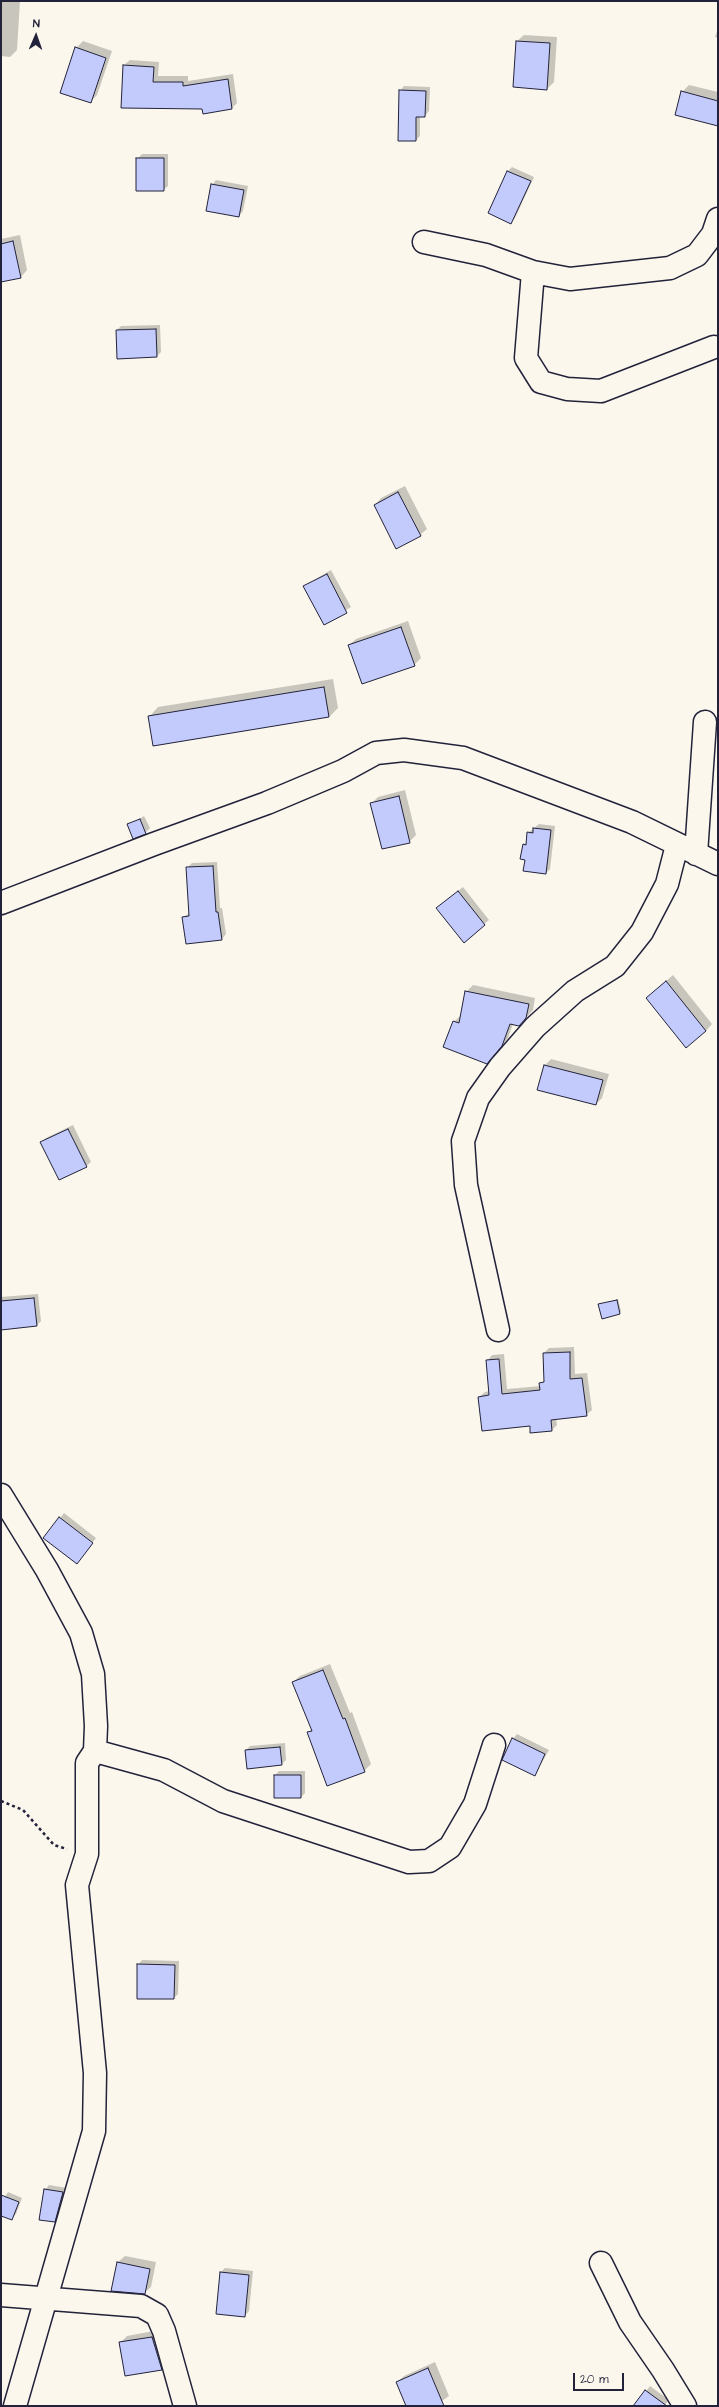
<!DOCTYPE html>
<style>
body{margin:0}
#map{position:relative;width:719px;height:2407px;overflow:hidden;background:#fbf7ec;font-family:"Architects Daughter",sans-serif}
canvas{display:block}
.frame{position:absolute;inset:0;border:2px solid #22223b;pointer-events:none}
.north{position:absolute;left:16px;top:16px;width:40px;height:40px;-webkit-text-stroke:3px #fbf7ec;paint-order:stroke;rotate:2deg;font-size:11px;font-weight:700;line-height:16px;text-align:center;color:#22223b}
.north::after{content:'';display:block;margin:auto;width:14px;height:18px;background:#22223b;clip-path:polygon(50% 0,100% 100%,50% 72%,0 100%)}
.scale{position:absolute;left:573px;top:2373px;width:51px;height:18px;box-sizing:border-box;border:2px solid #22223b;border-top:0;padding-left:5px;font-size:12px;line-height:14px;white-space:nowrap;color:#22223b;-webkit-text-stroke:3px #fbf7ec;paint-order:stroke}
</style>
<div id="map">
<canvas width="719" height="2407"></canvas>
<div class="frame"></div>
<div class="north">N</div>
<div class="scale">20 m</div>
</div>
<script>
const ctx = document.querySelector('canvas').getContext('2d');
ctx.lineJoin = 'round';
function paint(path, color) { ctx.fillStyle = color; ctx.fill(path, 'evenodd'); }
const poly = rows => new Path2D(rows.map(r => 'M' + r).join(''));
function stroke(path, color, width, dash) { ctx.strokeStyle = color; ctx.lineWidth = width; ctx.lineCap = dash ? 'butt' : 'round'; ctx.setLineDash(dash || []); ctx.stroke(path); }
const shadow = poly([
 [1,1,20,1,17,50,10,57,1,56],
 [718,29,718,38,715,37],
 [524,35,557,37,554,82,547,89,517,41],
 [83,41,112,51,97,95,90,102,76,48],
 [130,60,159,62,158,76,188,76,188,81,233,74,237,103,232,108,122,107,124,65],
 [689,85,718,92,718,125,682,92],
 [404,86,430,87,429,111,425,116,420,116,420,136,416,140,400,91],
 [142,154,168,154,168,186,163,190,137,159],
 [512,167,534,177,515,218,511,223,489,213,508,171],
 [216,180,248,186,243,211,239,216,212,185],
 [20,235,27,270,21,277,1,281,1,239],
 [160,325,161,352,157,356,117,330,121,326],
 [405,486,427,529,420,535,375,505,381,498],
 [331,570,351,607,324,623,304,586],
 [408,621,421,658,414,665,349,645,356,639],
 [333,679,338,708,329,717,154,745,150,716,158,707],
 [405,790,416,835,409,842,371,804,378,797],
 [144,816,150,828,145,833,129,825],
 [539,824,555,826,550,869,546,873,526,859,524,845,527,841,528,833],
 [217,862,220,908,222,908,226,934,222,939,187,943,183,917,190,913,187,868,192,863],
 [463,887,489,920,464,941,442,904],
 [673,975,712,1024,706,1031,647,998],
 [473,985,535,998,533,1010,526,1018,513,1024,508,1038,494,1056,454,1022,461,1015,466,992],
 [551,1059,609,1074,602,1098,596,1104,545,1065],
 [73,1125,91,1162,86,1166,42,1143,46,1138],
 [38,1294,41,1321,36,1326,1,1329,1,1297],
 [618,1299,621,1311,620,1313,600,1305],
 [574,1347,575,1374,587,1373,592,1410,586,1415,556,1418,557,1425,552,1430,530,1425,479,1397,485,1392,490,1391,487,1361,492,1355,504,1354,507,1389,541,1386,545,1379,544,1353,549,1348],
 [64,1513,96,1538,81,1558,60,1518],
 [330,1664,350,1713,352,1712,371,1764,364,1771,309,1732,312,1729,293,1682,300,1676],
 [517,1734,549,1750,535,1775,513,1739],
 [285,1743,286,1760,282,1764,247,1768,246,1750,250,1746],
 [279,1771,305,1771,305,1793,301,1797,275,1775],
 [142,1960,179,1961,178,1994,174,1998,138,1965],
 [49,2185,67,2188,59,2217,54,2221,45,2190],
 [8,2192,22,2198,16,2214,11,2219,1,2215,1,2203],
 [125,2256,156,2262,151,2287,144,2293,118,2262],
 [225,2268,253,2271,249,2311,245,2316,221,2272],
 [159,2330,168,2363,162,2369,120,2343,127,2336],
 [435,2362,449,2396,435,2406,407,2406,397,2382,404,2376],
 [650,2386,669,2400,664,2406,635,2406]
]);
const building = poly([
 [516,41,550,43,547,90,513,87,516,41],
 [75,47,106,58,91,103,60,93,75,47],
 [123,65,154,67,153,82,183,82,183,86,228,79,232,109,203,114,202,109,121,108,123,65],
 [399,90,426,91,425,117,416,117,416,141,398,141,399,90],
 [681,91,718,101,718,126,675,115,681,91],
 [136,158,164,158,164,191,136,191,136,158],
 [507,171,531,181,511,224,488,213,507,171],
 [211,184,244,190,239,217,206,211,211,184],
 [13,241,21,278,1,282,1,244,13,241],
 [156,329,157,357,117,359,116,330,156,329],
 [398,492,421,536,396,549,374,505,398,492],
 [327,574,347,613,324,625,303,586,327,574],
 [401,627,415,666,362,684,348,645,401,627],
 [324,687,329,717,153,746,148,716,324,687],
 [399,796,410,843,382,849,370,803,399,796],
 [140,819,146,834,133,839,127,824,140,819],
 [533,828,551,830,546,874,523,871,525,860,520,859,523,844,526,845,527,832,533,833,533,828],
 [213,866,216,912,218,912,222,940,186,944,182,917,189,916,186,867,213,866],
 [458,891,485,925,464,943,436,908,458,891],
 [666,981,706,1031,686,1048,646,998,666,981],
 [465,991,529,1004,526,1018,519,1026,510,1024,502,1046,487,1064,443,1047,453,1021,459,1023,465,991],
 [544,1065,603,1080,596,1105,537,1090,544,1065],
 [68,1129,87,1167,59,1180,40,1142,68,1129],
 [34,1298,37,1326,1,1330,1,1301,34,1298],
 [617,1300,620,1314,602,1319,598,1304,617,1300],
 [570,1352,570,1379,582,1378,587,1416,551,1420,552,1431,530,1433,530,1426,482,1431,478,1397,489,1395,486,1360,499,1359,502,1394,540,1390,539,1383,544,1382,543,1353,570,1352],
 [59,1517,93,1543,77,1564,43,1538,59,1517],
 [323,1670,343,1719,345,1718,365,1772,327,1786,307,1732,312,1731,292,1682,323,1670],
 [512,1738,545,1754,535,1776,502,1760,512,1738],
 [280,1747,282,1765,247,1769,245,1750,280,1747],
 [274,1775,301,1775,301,1798,274,1798,274,1775],
 [137,1964,175,1965,174,1999,137,1999,137,1964],
 [44,2189,63,2192,55,2222,39,2220,44,2189],
 [1,2195,19,2202,12,2220,1,2216,1,2195],
 [117,2262,150,2269,145,2294,111,2291,117,2262],
 [220,2272,249,2275,245,2317,216,2314,220,2272],
 [152,2337,162,2370,125,2376,119,2342,152,2337],
 [428,2368,444,2406,406,2406,396,2382,428,2368],
 [645,2390,667,2406,633,2406,645,2390]
]);
const path = poly([
 [1,1801,23,1810,54,1845,67,1849]
]);
const minor = poly([
 [424,242,486,255,533,272,570,279,670,268,697,255,713,234,718,219],
 [533,272,526,358,541,382,567,389,601,391,714,347],
 [696,854,705,722],
 [1,903,154,844,267,803,343,771,376,753,404,750,463,758,632,822,718,864],
 [498,1330,466,1185,463,1141,478,1098,500,1067,535,1027,575,991,615,966,642,932,667,884,677,845],
 [1,1495,47,1570,81,1633,93,1674,96,1726,95,1751,87,1763,87,1854,77,1885,95,2073,94,2131,15,2406],
 [95,1751,164,1770,223,1801,409,1862,429,1861,450,1847,475,1804,494,1745],
 [601,2263,630,2322,663,2370,685,2406],
 [1,2295,141,2306,157,2315,164,2331,185,2406]
]);
paint(shadow, '#0003');
paint(building, '#c3cbfd');
stroke(building, '#22223b', 1);
stroke(minor, '#22223b', 25);
stroke(path, '#22223b', 2.5, [3, 3]);
stroke(minor, '#fbf7ec', 22);
</script>
